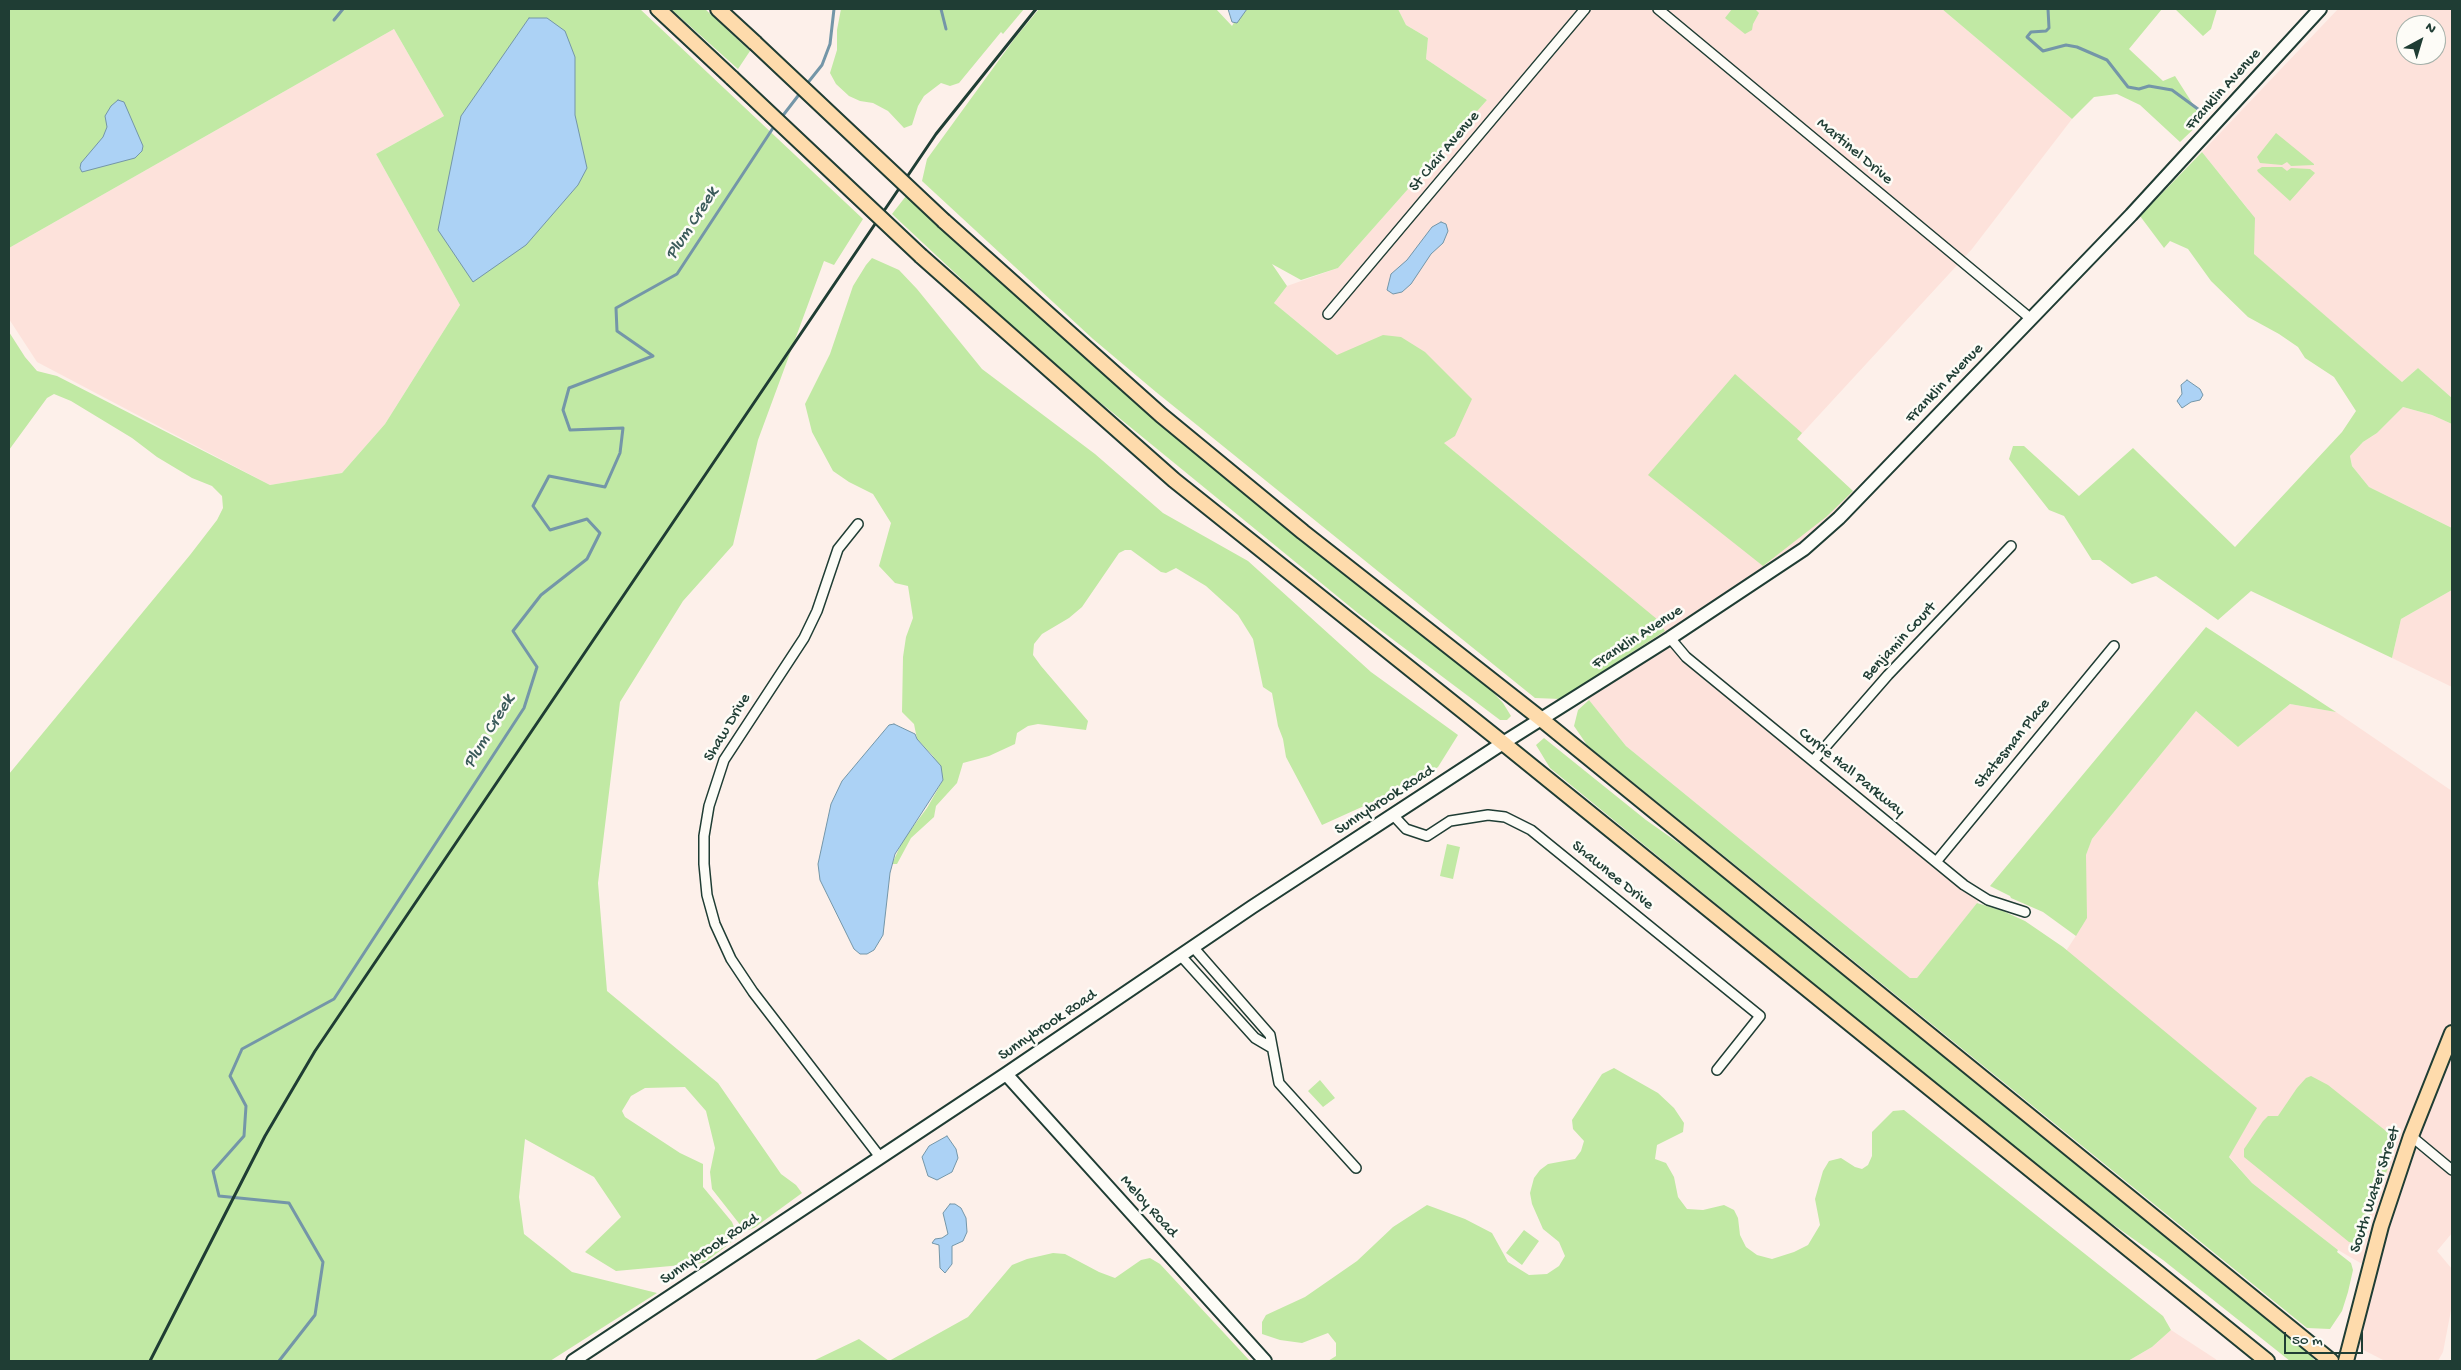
<!DOCTYPE html>
<style>
body{margin:0}
#map{position:relative;width:2461px;height:1370px;overflow:hidden;background:#fdf0ea;font-family:"Gochi Hand",sans-serif}
canvas{display:block}
.frame{position:absolute;inset:0;border:10px solid #1f3d34;pointer-events:none}
.north{position:absolute;left:2396px;top:15px;width:50px;height:50px;box-sizing:border-box;background:#fdfcf7;border:1px solid #a4b0a9;border-radius:50%;rotate:39deg;font-size:14px;font-weight:700;line-height:20px;text-align:center;color:#1f3d34}
.north::after{content:'';display:block;margin:auto;width:18px;height:22px;background:#1f3d34;clip-path:polygon(50% 0,100% 100%,50% 72%,0 100%)}
.scale{position:absolute;left:2284px;top:1332px;width:79px;height:22px;box-sizing:border-box;border:2px solid #1f3d34;border-top:0;padding-left:6px;font-size:15px;line-height:18px;white-space:nowrap;color:#1f3d34;-webkit-text-stroke:4px #fdfcf7;paint-order:stroke}
</style>
<div id="map">
<canvas width="2461" height="1370"></canvas>
<div class="frame"></div>
<div class="north">N</div>
<div class="scale">50 m</div>
</div>
<script>
const ctx = document.querySelector('canvas').getContext('2d');
ctx.lineJoin = 'round';
function paint(path, color) { ctx.fillStyle = color; ctx.fill(path, 'evenodd'); }
const poly = rows => new Path2D(rows.map(r => 'M' + r).join(''));
function stroke(path, color, width, dash) { ctx.strokeStyle = color; ctx.lineWidth = width; ctx.lineCap = dash ? 'butt' : 'round'; ctx.setLineDash(dash || []); ctx.stroke(path); }
function label(font, color, halo, rows, align = 'center') {
  ctx.font = font + ' "Gochi Hand",sans-serif'; ctx.lineWidth = 5; ctx.setLineDash([]); ctx.textBaseline = 'middle'; ctx.strokeStyle = halo; ctx.fillStyle = color; for (const [text, x, y, turn = 0] of rows) {
    ctx.save(); ctx.translate(x, y); ctx.rotate((+turn || 0) * Math.PI / 180); ctx.textAlign = isNaN(turn) ? turn : align; if (halo) ctx.strokeText(text, 0, 0); ctx.fillText(text, 0, 0); ctx.restore();
  }
}
const built = poly([
 [1398,9,1942,9,2072,119,1972,249,1797,439,1859,497,1839,518,1671,638,1681,651,1982,897,1917,978,1910,978,1626,746,1583,693,1571,685,1576,552,1274,303,1287,286,1338,268,1487,100,1426,59,1428,38,1406,25],
 [2338,9,2452,9,2452,398,2418,368,2402,382,2253,254,2248,209,2202,152],
 [2406,25,2436,25,2436,55,2406,55],
 [394,29,444,116,376,154,460,305,385,424,342,473,270,485,37,362,9,319,9,248],
 [2403,407,2432,415,2452,424,2452,528,2369,487,2352,466,2350,456,2363,442,2377,433],
 [2452,590,2452,687,2392,658,2401,619],
 [2290,704,2336,712,2452,791,2452,1233,2437,1251,2452,1269,2452,1305,2443,1352,2438,1361,2385,1361,2350,1343,2369,1268,2338,1250,2252,1183,2229,1156,2256,1108,2066,951,2081,928,2086,855,2092,839,2196,711,2238,747],
 [2171,1330,2214,1358,2218,1361,2128,1361,2152,1347]
]);
const green = poly([
 [9,9,640,9,863,219,834,265,824,261,758,440,733,545,683,601,620,702,598,883,607,991,718,1083,781,1174,796,1185,802,1193,754,1228,745,1231,712,1189,710,1172,715,1148,706,1111,685,1087,645,1088,631,1096,622,1111,625,1117,680,1153,703,1164,703,1187,732,1222,738,1237,704,1263,616,1271,585,1252,621,1217,594,1177,525,1139,519,1197,524,1234,572,1272,657,1293,550,1361,9,1361,9,774,190,555,217,520,223,508,222,496,212,486,192,478,157,457,132,438,71,401,54,394,47,398,9,450,9,332,25,357,37,371,57,376,270,485,342,473,385,424,460,305,376,154,444,116,394,29,9,248],
 [671,9,705,9,750,51,738,69],
 [841,9,1024,9,1003,34,1001,32,959,83,950,86,941,83,924,96,918,106,912,125,904,128,888,111,873,103,860,101,849,96,836,84,830,73,837,50,837,30],
 [1039,9,1216,9,1232,26,1242,9,1398,9,1406,25,1428,38,1426,59,1487,100,1338,268,1301,280,1272,264,1287,286,1274,303,1337,355,1383,335,1401,337,1425,352,1472,399,1455,436,1444,443,1658,620,1665,631,1560,699,1535,698,1156,392,1093,339,922,181,927,159,1015,38],
 [1732,9,1755,9,1759,13,1753,24,1752,30,1745,34,1725,18],
 [1942,9,2162,9,2129,49,2163,81,2175,76,2203,120,2180,142,2140,105,2117,94,2094,97,2072,119],
 [2172,9,2217,9,2211,29,2203,36,2175,9],
 [2276,133,2314,164,2314,165,2291,166,2287,162,2282,165,2260,163,2257,157],
 [2202,152,2255,218,2254,254,2402,382,2418,368,2452,398,2452,424,2432,415,2403,407,2377,433,2363,442,2350,456,2352,466,2369,487,2452,528,2452,590,2401,619,2392,658,2251,591,2218,620,2156,576,2132,584,2100,560,2092,560,2064,516,2049,510,2009,459,2013,446,2024,446,2079,496,2133,448,2235,547,2342,432,2356,411,2334,377,2305,358,2298,347,2279,334,2248,317,2211,281,2188,249,2170,241,2164,248,2140,216],
 [2262,167,2282,167,2287,171,2291,168,2310,169,2315,173,2290,201,2258,172,2257,170],
 [906,196,971,255,1383,601,1486,685,1503,703,1511,716,1507,720,1500,720,1359,614,1047,359,892,214],
 [872,258,899,270,917,289,982,369,1095,454,1163,513,1248,561,1371,672,1458,735,1438,767,1406,787,1322,825,1286,757,1283,739,1278,726,1272,693,1263,687,1253,639,1238,615,1206,586,1176,568,1166,573,1161,572,1131,550,1125,550,1119,553,1082,607,1069,618,1042,634,1034,644,1033,655,1041,666,1088,721,1086,730,1038,724,1028,726,1017,733,1015,744,989,756,963,763,957,783,936,806,934,817,911,838,897,864,892,864,903,840,927,808,943,780,933,756,917,739,914,724,902,712,903,657,906,637,913,618,908,586,895,583,879,566,891,523,873,494,849,482,833,471,812,432,805,404,830,354,853,286,866,265],
 [1735,374,1802,433,1797,439,1853,491,1826,517,1763,566,1648,475],
 [2206,627,2336,712,2290,704,2238,747,2196,711,2092,839,2086,855,2087,918,2076,936,2043,912,2011,898,2010,896,1990,886],
 [1589,700,1626,746,1910,978,1917,978,1977,903,2003,911,2025,921,2063,947,2257,1108,2229,1157,2252,1183,2338,1250,2337,1252,2351,1263,2353,1270,2348,1292,2342,1311,2330,1329,2307,1328,1587,745,1574,726,1578,710],
 [1544,738,1646,820,1697,856,1861,988,2251,1304,2307,1351,2315,1361,2290,1361,2163,1260,2101,1216,1846,1010,1550,768,1536,745],
 [1447,844,1460,847,1453,879,1440,876],
 [1614,1068,1658,1093,1674,1108,1684,1123,1683,1132,1657,1145,1655,1159,1666,1163,1674,1177,1678,1197,1687,1209,1703,1210,1724,1205,1734,1210,1738,1218,1740,1235,1746,1247,1757,1255,1772,1259,1794,1252,1808,1245,1820,1225,1815,1199,1823,1171,1829,1161,1841,1158,1855,1167,1862,1169,1868,1165,1872,1156,1872,1132,1893,1111,1904,1110,2163,1316,2171,1330,2152,1347,2128,1361,1328,1361,1336,1356,1336,1343,1328,1333,1302,1343,1280,1340,1262,1334,1262,1322,1266,1315,1305,1297,1357,1261,1393,1227,1427,1205,1465,1219,1492,1233,1508,1262,1529,1275,1547,1274,1559,1266,1565,1256,1559,1242,1543,1229,1532,1204,1530,1193,1534,1178,1540,1170,1548,1164,1575,1159,1581,1151,1584,1141,1573,1129,1572,1120,1602,1074],
 [2311,1076,2328,1085,2391,1135,2394,1143,2392,1157,2363,1234,2354,1243,2349,1242,2244,1157,2244,1149,2263,1121,2268,1116,2278,1116,2297,1088,2306,1078],
 [1320,1080,1335,1098,1323,1107,1308,1091],
 [1524,1230,1539,1241,1522,1265,1506,1253],
 [1053,1253,1065,1254,1099,1272,1115,1278,1141,1260,1150,1258,1160,1264,1250,1361,813,1361,859,1339,889,1361,968,1317,1012,1265,1027,1259]
]);
const water = poly([
 [1228,9,1247,9,1237,23,1232,22,1228,9],
 [529,18,547,18,565,31,575,57,575,115,587,168,578,185,526,245,473,282,438,230,461,116,529,18],
 [118,100,124,102,143,146,142,151,135,158,82,172,80,168,81,163,103,137,107,127,105,116,111,106,118,100],
 [1441,222,1446,224,1448,231,1443,243,1431,254,1411,284,1402,292,1393,294,1387,290,1391,274,1407,260,1432,227,1441,222],
 [2187,380,2200,389,2203,395,2200,400,2191,402,2182,408,2177,401,2182,394,2181,385,2187,380],
 [894,724,915,734,917,739,941,766,943,780,895,854,890,873,883,935,874,950,867,954,860,954,854,949,820,880,818,864,831,804,842,781,889,725,894,724],
 [947,1136,956,1149,958,1158,952,1172,937,1180,928,1176,922,1157,929,1146,947,1136],
 [950,1204,955,1204,961,1208,966,1218,967,1232,963,1241,952,1246,952,1264,945,1273,940,1268,939,1245,932,1243,935,1239,942,1238,948,1234,943,1213,950,1204]
]);
const stream = poly([
 [941,9,946,29],
 [2048,9,2049,28,2046,31,2031,32,2027,37,2043,51,2066,45,2077,47,2107,60,2128,87,2139,89,2149,86,2172,90,2202,112],
 [334,20,343,9],
 [806,85,822,65,830,44,834,9],
 [781,118,801,92],
 [279,1361,315,1315,323,1262,289,1203,219,1196,213,1171,244,1136,246,1106,230,1076,242,1049,334,999,524,708,537,667,513,631,541,595,587,559,600,533,587,519,550,530,533,506,549,476,605,487,620,453,623,428,570,430,563,410,569,388,653,356,617,331,616,308,677,274,775,125]
]);
const street = poly([
 [1658,9,2030,318],
 [1328,314,1585,9],
 [858,524,838,549,817,611,804,638,724,760,709,806,704,836,704,864,707,895,715,924,731,959,753,992,880,1157],
 [1670,638,1686,657,1964,885,1988,900,2025,912],
 [1813,761,1888,675,2011,546],
 [1393,815,1406,829,1427,836,1450,821,1488,815,1505,817,1531,830,1760,1016,1717,1070],
 [1936,862,2114,646],
 [1193,947,1270,1035,1279,1083,1356,1168],
 [1181,956,1255,1038,1272,1048],
 [2411,1136,2452,1170]
]);
const secondary = poly([
 [1006,1074,1265,1361],
 [573,1361,1006,1074,1252,907,1503,743,1670,638,1804,549,1839,518,2131,215,2320,9]
]);
const primary = poly([
 [658,9,732,78],
 [718,9,755,43],
 [944,221,1161,415,1303,532,1541,719,2331,1361],
 [921,256,1174,480,1503,743,2267,1361],
 [2346,1361,2381,1226,2411,1136,2452,1033]
]);
const rail = poly([
 [150,1361,265,1136,315,1051,936,134,1036,9]
]);
const primaryBridge = poly([
 [755,43,944,221],
 [732,78,921,256]
]);
const streetNames = [
 ["Franklin Avenue",2224,90,-48],
 ["St Clair Avenue",1445,152,-50],
 ["Martinel Drive",1854,152,40],
 ["Franklin Avenue",1945,384,-46],
 ["Franklin Avenue",1638,638,-33],
 ["Benjamin Court",1900,642,-47],
 ["Shaw Drive",728,728,-59],
 ["Statesman Place",2013,744,-51],
 ["Currie Hall Parkway",1851,773,39],
 ["Sunnybrook Road",1385,801,-33],
 ["Shawnee Drive",1612,876,39],
 ["Sunnybrook Road",1048,1026,-34],
 ["South Water Street",2376,1190,-72],
 ["Meloy Road",1148,1207,48],
 ["Sunnybrook Road",710,1250,-34]
];
const waterNames = [
 ["Plum Creek",693,224,-57],
 ["Plum Creek",490,732,-59]
];
paint(built, '#fde2db');
paint(green, '#c1e9a4');
paint(water, '#acd2f5');
stroke(water, '#7496a8', 1);
stroke(stream, '#7496a8', 3);
stroke(street, '#1f3d34', 12);
stroke(secondary, '#1f3d34', 16);
stroke(primary, '#1f3d34', 18);
stroke(street, '#fdfcf7', 9);
stroke(secondary, '#fdfcf7', 12);
stroke(primary, '#fedbac', 14);
stroke(rail, '#1f3d34', 3);
stroke(primaryBridge, '#1f3d34', 18, []);
stroke(primaryBridge, '#fedbac', 14);
label('16px', '#1f3d34', '#fdfcf7', streetNames);
label('italic 18px', '#3b5b5b', '#fdfcf7', waterNames);
</script>
